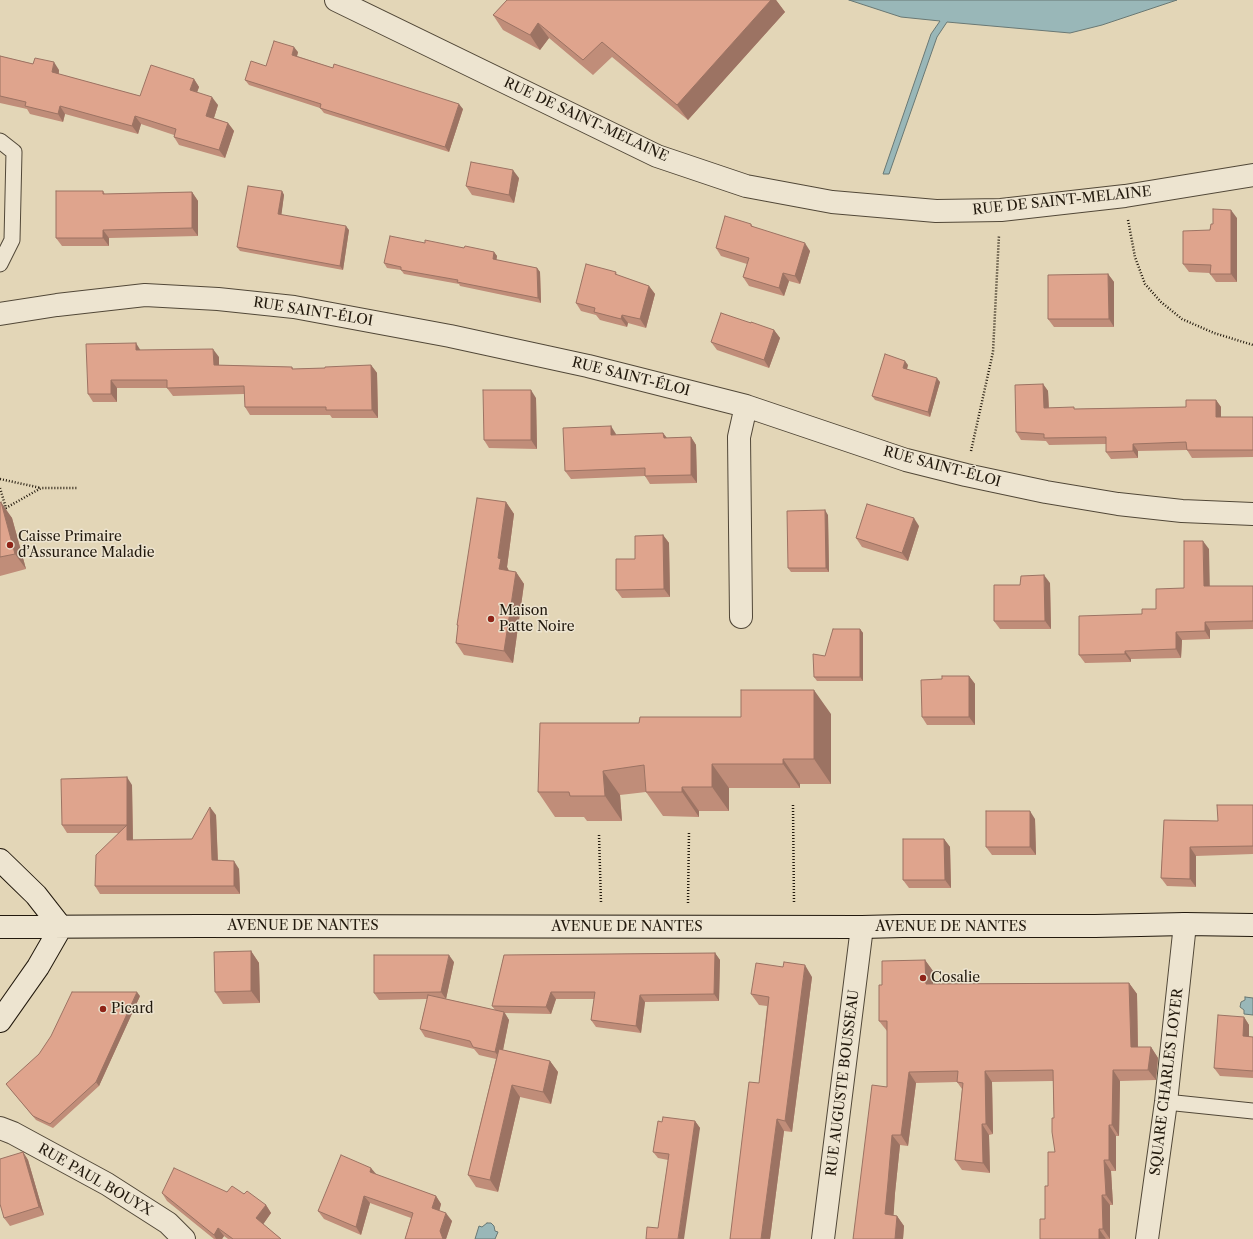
<!DOCTYPE html>
<meta charset="utf-8">
<style>
body{margin:0}
canvas{display:block;background:#e3d6b7}
</style>
<canvas width="1253" height="1239"></canvas>
<script>
const ctx = document.querySelector('canvas').getContext('2d');
ctx.lineJoin = 'round';
function paint(path, color) { ctx.fillStyle = color; ctx.fill(path, 'evenodd'); }
const poly = rows => new Path2D(rows.map(r => 'M' + r).join(''));
function stroke(path, color, width, dash) { ctx.strokeStyle = color; ctx.lineWidth = width; ctx.lineCap = dash ? 'butt' : 'round'; ctx.setLineDash(dash || []); ctx.stroke(path); }
function label(font, color, halo, rows, align = 'center') {
  ctx.font = font + ' "Libre Caslon Text",serif'; ctx.lineWidth = 3; ctx.setLineDash([]); ctx.textBaseline = 'middle'; ctx.strokeStyle = halo; ctx.fillStyle = color; for (const [text, x, y, turn = 0] of rows) {
    ctx.save(); ctx.translate(x, y); ctx.rotate((+turn || 0) * Math.PI / 180); ctx.textAlign = isNaN(turn) ? turn : align; if (halo) ctx.strokeText(text, 0, 0); ctx.fillText(text, 0, 0); ctx.restore();
  }
}
const water = poly([
 [849,0,1177,0,1102,25,1070,33,947,22,937,37,889,174,883,174,931,34,940,21,901,17,849,0],
 [1245,997,1253,998,1253,1015,1244,1014,1244,1010,1240,1007,1241,1002,1245,1000,1245,997],
 [487,1223,491,1223,494,1226,495,1231,498,1232,495,1239,475,1239,479,1226,482,1227,487,1223]
]);
const path = poly([
 [1128,220,1135,257,1145,284,1161,302,1182,319,1214,333,1253,345],
 [971,451,993,352,999,235],
 [0,479,41,488],
 [0,488,6,508],
 [0,506,6,508,41,488,77,488],
 [793,805,794,903],
 [599,835,601,903],
 [688,903,689,831]
]);
const service = poly([
 [0,141,14,152,12,240,0,264],
 [1166,1102,1253,1111]
]);
const minor = poly([
 [336,0,657,156,746,186,832,202,936,211,1001,210,1125,196,1253,175],
 [0,314,57,305,145,295,218,299,294,307,450,336,588,366,746,406,906,460,966,475,1046,492,1118,504,1182,511,1253,514],
 [741,617,739,437,746,406],
 [0,1128,13,1133,107,1184,168,1223,184,1239],
 [823,1239,862,927],
 [1147,1239,1166,1102,1185,924]
]);
const secondary = poly([
 [0,860,36,895,61,927],
 [0,927,199,926,862,927,903,926,1095,926,1185,924,1253,925],
 [0,1021,38,967,61,927]
]);
const wall = poly([
 [507,0,776,0,785,12,688,120,612,57,593,75,549,38,540,50,503,30,493,15],
 [298,52,297,56,333,68,463,109,449,152,324,113,320,108,249,85,245,80,266,66],
 [0,56,59,70,59,74,140,96,194,79,199,87,197,92,218,105,214,118,228,123,234,131,225,158,179,145,174,137,174,135,141,124,138,134,65,114,63,122,30,114,27,109,0,103],
 [519,178,514,203,472,195,466,186],
 [103,191,105,194,192,192,198,201,198,236,109,238,109,246,62,246,56,238],
 [282,191,284,195,281,215,349,230,343,270,240,251,237,247],
 [1237,218,1237,282,1216,282,1210,274,1210,273,1189,272,1183,264,1210,230,1213,224],
 [751,224,753,227,810,251,800,284,789,281,784,296,749,286,743,277,747,264,721,256,716,248],
 [425,243,494,252,497,256,496,260,537,268,540,272,541,303,460,286,459,284,404,274,401,270,387,268,384,263],
 [616,272,617,275,649,286,655,294,646,328,628,323,627,327,600,320,596,315,581,311,576,303],
 [1108,274,1114,282,1114,327,1054,327,1048,319],
 [751,323,774,330,780,338,769,368,717,350,711,342],
 [141,350,219,357,219,365,292,367,293,369,325,368,371,365,377,373,378,418,332,418,330,415,250,415,245,407,244,394,173,396,167,388,117,388,117,402,93,402,88,394],
 [908,365,907,369,940,382,930,417,875,400,872,396],
 [1043,384,1048,391,1049,408,1075,409,1186,407,1216,400,1221,407,1221,417,1253,417,1253,457,1192,458,1187,450,1138,451,1138,458,1111,459,1106,452,1106,444,1049,445,1046,441,1021,440,1016,432],
 [536,398,537,449,489,448,484,440],
 [663,433,667,438,691,437,696,445,697,483,650,484,645,476,571,479,565,471,616,434,616,435],
 [506,502,514,514,507,567,509,571,516,572,524,584,513,663,464,655,456,643,458,627,457,625],
 [0,503,12,518,26,569,0,576],
 [828,515,829,572,791,572,788,568],
 [919,526,908,561,862,547,856,538],
 [663,535,669,543,670,597,622,598,616,590,635,559],
 [1209,549,1209,586,1253,586,1253,629,1210,630,1210,639,1182,640,1181,658,1131,659,1131,662,1085,663,1079,655,1142,614,1156,609,1184,588],
 [1050,583,1051,629,1000,629,994,621],
 [860,629,863,633,863,681,817,681,814,677,825,656],
 [969,676,975,684,975,725,927,725,922,717],
 [831,714,831,784,800,784,800,788,729,788,729,811,699,811,699,817,663,816,646,792,620,795,622,821,587,821,584,817,555,817,538,792,639,723,741,717],
 [132,785,133,840,192,839,216,815,218,860,239,869,240,894,100,894,95,886,118,833,67,833,62,825],
 [1253,805,1253,854,1196,856,1196,887,1167,886,1161,878,1164,820,1218,821],
 [1035,819,1036,855,992,855,986,847],
 [944,839,950,847,951,888,909,888,903,880],
 [251,951,259,963,260,1003,223,1004,215,992],
 [715,953,720,960,719,1001,645,1002,641,1033,596,1027,591,1020,594,999,556,999,551,1014,505,1013,509,1020,503,1050,550,1061,558,1072,551,1104,520,1097,498,1192,476,1187,468,1175,496,1059,479,1055,474,1049,425,1037,420,1029,427,999,379,1000,374,993,454,962,446,999,495,1010,492,1006,504,955],
 [925,960,933,971,933,984,1129,983,1137,994,1138,1047,1151,1047,1158,1058,1156,1080,1120,1081,1119,1136,1116,1136,1116,1171,1111,1171,1113,1205,1110,1205,1110,1239,1040,1239,1045,1219,1048,1186,1055,1152,1053,1081,992,1082,993,1134,989,1135,990,1173,962,1170,955,1160,962,1089,957,1082,916,1083,908,1146,900,1145,895,1193,893,1215,897,1216,904,1226,903,1239,853,1239,887,1087,887,1031,879,1021,882,985],
 [812,977,792,1132,784,1131,770,1239,730,1239,759,1083,767,1006,759,1005,751,994],
 [140,996,99,1086,53,1128,36,1120,6,1084],
 [1244,1017,1249,1025,1249,1037,1253,1037,1253,1078,1220,1076,1214,1068],
 [695,1121,700,1128,658,1228,668,1160,658,1158,653,1152,662,1122],
 [23,1152,28,1160,44,1215,10,1226,4,1218],
 [376,1175,436,1196,441,1204,439,1211,452,1221,446,1239,405,1239,411,1218,370,1203,361,1235,324,1219,318,1211],
 [227,1192,244,1194,266,1205,271,1213,263,1224,281,1239,228,1239,224,1236,222,1239,214,1239,167,1201,162,1193]
]);
const shadedWall = poly([
 [771,0,776,0,785,12,688,120,677,105],
 [538,23,549,38,540,50,530,35],
 [294,47,298,52,296,60,292,55],
 [54,62,59,70,58,80,52,72],
 [194,79,199,87,195,98,190,90],
 [212,97,218,105,212,124,206,116],
 [459,104,463,109,449,152,445,147],
 [60,106,65,114,63,122,58,114],
 [135,116,141,124,138,134,132,126],
 [228,123,234,131,225,158,219,150],
 [513,170,519,178,514,203,509,195],
 [282,191,284,195,281,218,278,214],
 [192,192,198,201,198,236,192,228],
 [1231,210,1237,218,1237,282,1231,274],
 [346,226,349,230,343,270,340,266],
 [103,230,109,238,109,246,103,238],
 [805,243,810,251,800,284,795,276],
 [494,252,497,256,496,263,493,259],
 [537,268,540,272,541,303,538,298],
 [783,273,789,281,784,296,779,288],
 [1108,274,1114,282,1114,327,1109,319],
 [649,286,655,294,646,328,640,319],
 [622,315,628,323,627,327,621,319],
 [774,330,780,338,769,368,764,360],
 [136,343,141,351,136,350],
 [213,349,219,357,219,373,214,365],
 [905,361,908,365,906,372,903,368],
 [371,365,377,373,378,418,372,410],
 [937,378,940,382,930,417,928,412],
 [111,380,117,388,117,402,111,394],
 [1043,384,1048,391,1049,415,1044,408],
 [531,390,536,398,537,449,531,440],
 [1216,400,1221,407,1221,424,1216,417],
 [611,426,616,434,617,443,611,435],
 [663,433,669,441,664,438],
 [691,437,696,445,697,483,691,475],
 [1133,444,1138,451,1138,458,1133,451],
 [1,502,12,518,26,569,15,554],
 [506,502,514,514,507,567,509,571,499,569,498,558],
 [825,510,828,515,829,572,826,568],
 [914,518,919,526,908,561,902,553],
 [663,535,669,543,670,597,664,589],
 [1203,541,1209,549,1210,594,1204,586],
 [516,572,524,584,513,663,504,651],
 [1044,575,1050,583,1051,629,1045,621],
 [1205,622,1210,630,1210,639,1205,631],
 [860,629,863,633,863,681,860,677],
 [1176,632,1182,640,1181,658,1176,649],
 [1125,651,1131,659,1131,662,1125,654],
 [969,676,975,684,975,725,969,717],
 [814,690,831,714,831,784,814,759],
 [783,759,800,784,800,788,783,764],
 [712,764,729,788,729,811,712,787],
 [603,771,620,795,622,821,605,796],
 [127,777,132,785,133,848,127,840],
 [682,787,699,811,699,817,682,792],
 [210,807,216,815,218,868,212,860],
 [1030,811,1035,819,1036,855,1030,847],
 [944,839,950,847,951,888,945,880],
 [1190,847,1196,856,1196,887,1190,879],
 [234,861,239,869,240,894,234,886],
 [251,951,259,963,260,1003,251,991],
 [715,953,720,960,719,1001,714,994],
 [449,955,454,962,446,999,441,992],
 [925,960,933,971,933,995,926,984],
 [805,965,812,977,792,1132,785,1121],
 [1129,983,1137,994,1138,1058,1131,1047],
 [137,992,140,996,99,1086,96,1082],
 [551,992,556,999,551,1014,546,1007],
 [640,995,645,1002,641,1033,636,1026],
 [504,1012,509,1020,501,1060,495,1052],
 [1244,1017,1249,1025,1249,1044,1243,1036],
 [1151,1047,1158,1058,1156,1080,1148,1070],
 [550,1061,558,1072,551,1104,543,1092],
 [1113,1070,1120,1081,1119,1136,1112,1125],
 [985,1071,992,1082,993,1134,986,1124],
 [909,1072,916,1083,908,1146,901,1135],
 [512,1085,520,1097,498,1192,490,1180],
 [777,1119,784,1131,770,1239,761,1239],
 [695,1121,700,1128,684,1239,678,1239],
 [982,1124,989,1135,990,1173,983,1163],
 [1109,1125,1116,1136,1116,1171,1109,1160],
 [892,1135,900,1145,895,1193,893,1225,885,1214,888,1182],
 [23,1152,28,1160,44,1215,39,1207],
 [1104,1160,1111,1171,1113,1205,1106,1195],
 [371,1168,377,1175,370,1172],
 [1102,1195,1110,1205,1110,1239,1103,1229],
 [364,1196,370,1203,361,1235,356,1227],
 [436,1196,441,1204,438,1216,432,1208],
 [266,1205,271,1213,262,1226,256,1218],
 [446,1213,452,1221,446,1239,443,1239,440,1231],
 [897,1216,904,1226,903,1239,895,1239],
 [218,1228,224,1236,222,1239,216,1239,214,1235],
 [1099,1229,1106,1239,1099,1239]
]);
const building = poly([
 [507,0,771,0,677,105,602,42,583,60,538,23,530,35,493,15,507,0],
 [274,41,294,47,292,55,333,68,334,64,459,104,445,147,320,108,321,104,245,80,251,61,266,66,274,41],
 [0,56,33,64,35,58,54,62,52,72,140,96,151,65,194,79,190,90,212,97,206,116,228,123,219,150,174,137,176,129,135,116,132,126,60,106,58,114,25,106,26,102,0,96,0,56],
 [471,162,513,170,509,195,466,186,471,162],
 [248,186,282,191,278,214,346,226,340,266,237,247,248,186],
 [56,191,103,191,103,194,192,192,192,228,103,230,103,238,56,238,56,191],
 [1213,209,1231,210,1231,274,1210,274,1211,265,1183,264,1183,231,1210,230,1211,224,1213,224,1213,209],
 [725,216,751,224,751,226,805,243,795,276,783,273,779,288,743,277,749,258,716,248,725,216],
 [390,236,425,243,425,240,464,248,465,246,494,252,493,259,537,268,538,298,457,282,458,280,401,270,401,267,384,263,390,236],
 [586,264,616,272,615,274,649,286,640,319,622,315,621,319,594,312,595,308,576,303,586,264],
 [1108,274,1109,319,1048,319,1048,275,1108,274],
 [721,313,751,323,751,322,774,330,764,360,711,342,721,313],
 [136,343,136,350,213,349,214,365,292,367,292,369,325,368,325,367,371,365,372,410,326,410,326,407,245,407,244,386,167,388,167,380,111,380,111,394,88,394,86,344,136,343],
 [885,354,905,361,903,368,937,378,928,412,872,396,885,354],
 [1043,384,1044,408,1074,407,1074,409,1186,407,1186,400,1216,400,1216,417,1253,417,1253,450,1187,450,1186,442,1133,444,1133,451,1106,452,1106,437,1044,438,1044,434,1016,432,1015,385,1043,384],
 [483,390,531,390,531,440,484,440,483,390],
 [611,426,611,435,663,433,664,438,691,437,691,475,645,476,645,468,565,471,563,428,611,426],
 [477,498,506,502,498,558,501,559,499,569,516,572,504,651,456,643,458,625,457,625,477,498],
 [1,502,15,554,0,557,0,503,1,502],
 [867,504,914,518,902,553,856,538,867,504],
 [825,510,826,568,788,568,787,511,825,510],
 [663,535,664,589,616,590,616,559,635,559,635,536,663,535],
 [1184,541,1203,541,1204,586,1253,586,1253,621,1205,622,1205,631,1176,632,1176,649,1125,651,1125,654,1079,655,1079,616,1142,614,1142,609,1156,609,1156,589,1184,588,1184,541],
 [1044,575,1045,621,994,621,994,585,1020,585,1021,576,1044,575],
 [833,629,860,629,860,677,814,677,813,654,825,656,833,629],
 [942,676,969,676,969,717,922,717,921,680,942,679,942,676],
 [741,690,814,690,814,759,783,759,783,764,712,764,712,787,682,787,682,792,646,792,644,765,603,771,605,796,570,796,569,792,538,792,540,723,639,723,640,717,741,717,741,690],
 [127,777,127,840,192,839,210,807,212,860,234,861,234,886,95,886,96,855,127,825,62,825,61,779,127,777],
 [1217,805,1253,805,1253,846,1190,847,1190,879,1161,878,1164,820,1218,821,1217,805],
 [986,811,1030,811,1030,847,986,847,986,811],
 [903,839,944,839,945,880,903,880,903,839],
 [251,951,251,991,215,992,214,952,251,951],
 [715,953,714,994,640,995,636,1026,591,1020,595,992,551,992,546,1007,492,1006,504,955,715,953],
 [374,955,449,955,441,992,374,993,374,955],
 [925,960,926,984,1129,983,1131,1047,1151,1047,1148,1070,1113,1070,1112,1125,1109,1125,1109,1160,1104,1160,1106,1195,1102,1195,1103,1229,1099,1229,1099,1239,1040,1239,1040,1219,1045,1219,1045,1186,1048,1186,1048,1152,1055,1152,1052,1132,1052,1118,1054,1118,1053,1070,985,1071,986,1124,982,1124,983,1163,955,1160,963,1083,957,1082,958,1071,909,1072,901,1135,892,1135,888,1182,885,1214,897,1216,895,1239,853,1239,872,1085,887,1087,887,1021,879,1021,879,985,882,985,882,961,925,960],
 [784,962,805,965,785,1121,777,1119,761,1239,730,1239,749,1082,759,1083,769,997,751,994,756,963,783,967,784,962],
 [72,992,137,992,96,1082,50,1124,33,1116,6,1084,39,1054,51,1036,72,992],
 [428,995,504,1012,495,1052,473,1047,470,1041,420,1029,428,995],
 [1218,1015,1244,1017,1243,1036,1253,1037,1253,1071,1214,1068,1218,1015],
 [499,1049,550,1061,543,1092,512,1085,490,1180,468,1175,499,1049],
 [663,1117,695,1121,678,1239,646,1239,647,1227,658,1228,669,1154,653,1152,658,1121,662,1122,663,1117],
 [23,1152,39,1207,4,1218,0,1204,0,1159,23,1152],
 [341,1155,371,1168,370,1172,436,1196,432,1208,446,1213,440,1231,443,1239,405,1239,413,1213,364,1196,356,1227,318,1211,341,1155],
 [174,1168,227,1192,232,1186,244,1194,247,1191,266,1205,256,1218,281,1239,233,1239,218,1228,214,1235,162,1193,174,1168]
]);
const markers = [
 [10,545,4,"#8f2418"],
 [491,619,4,"#8f2418"],
 [923,978,4,"#8f2418"],
 [103,1009,4,"#8f2418"]
];
const streetNames = [
 ["RUE DE SAINT-MELAINE",586,120,25],
 ["RUE DE SAINT-MELAINE",1062,201,-6],
 ["RUE SAINT-ÉLOI",313,312,9],
 ["RUE SAINT-ÉLOI",631,377,14],
 ["RUE SAINT-ÉLOI",942,467,15],
 ["AVENUE DE NANTES",303,926],
 ["AVENUE DE NANTES",627,927],
 ["AVENUE DE NANTES",951,927],
 ["SQUARE CHARLES LOYER",1167,1082,-83],
 ["RUE AUGUSTE BOUSSEAU",843,1083,-83],
 ["RUE PAUL BOUYX",95,1180,30]
];
const poiNames = [
 ["Caisse Primaire",18,537],
 ["d’Assurance Maladie",18,553],
 ["Maison",499,611],
 ["Patte Noire",499,627],
 ["Cosalie",931,978],
 ["Picard",111,1009]
];
paint(water, '#99b7b8');
stroke(water, '#697874', 1);
stroke(service, '#524838', 17);
stroke(minor, '#524838', 24);
stroke(secondary, '#22190d', 24);
stroke(path, '#22190d', 2.5, [1, 2]);
stroke(service, '#ede4d0', 15);
stroke(minor, '#ede4d0', 22);
stroke(secondary, '#ede4d0', 22);
paint(wall, '#c08d79');
paint(shadedWall, '#9c7363');
paint(building, '#dfa48d');
stroke(building, '#9c7363', 1);
for (const [x, y, r, color] of markers) { const dot = new Path2D(); dot.arc(x, y, r, 0, 2 * Math.PI); ctx.fillStyle = color; ctx.fill(dot); stroke(dot, '#ede4d0', 1.5); }
label('14px', '#22190d', '#ede4d0', streetNames);
label('14px', '#22190d', '#ede4d0', poiNames, 'left');
</script>
